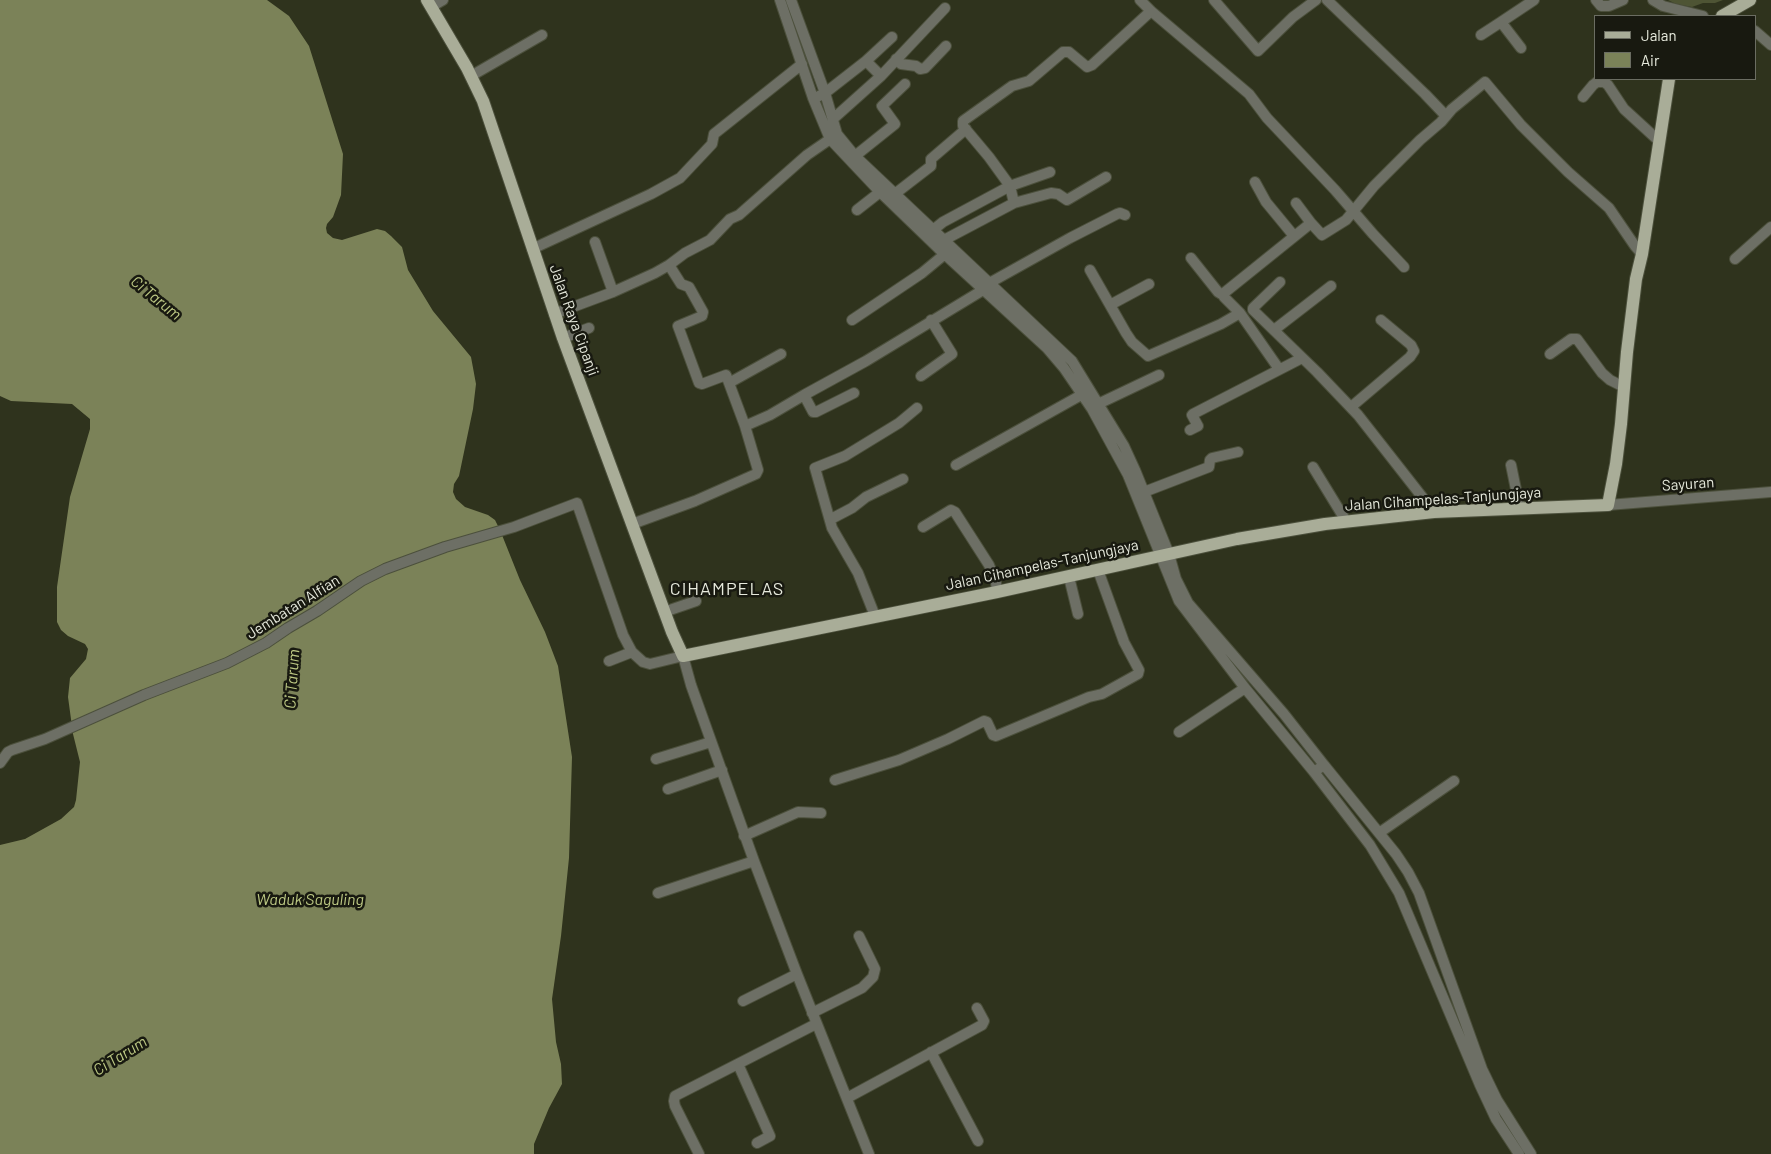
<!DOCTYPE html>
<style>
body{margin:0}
#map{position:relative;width:1771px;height:1154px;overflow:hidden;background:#2f331d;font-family:Barlow,sans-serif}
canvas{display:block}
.legend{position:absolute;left:1594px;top:15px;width:162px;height:65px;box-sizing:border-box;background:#181910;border:1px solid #6b6d62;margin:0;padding:6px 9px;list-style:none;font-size:15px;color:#e7eadd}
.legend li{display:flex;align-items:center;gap:10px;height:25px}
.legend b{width:25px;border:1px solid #6b6d62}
</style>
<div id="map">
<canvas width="1771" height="1154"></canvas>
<ul class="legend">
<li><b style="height:6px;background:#a9ad98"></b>Jalan</li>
<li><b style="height:14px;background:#7b8258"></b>Air</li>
</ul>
</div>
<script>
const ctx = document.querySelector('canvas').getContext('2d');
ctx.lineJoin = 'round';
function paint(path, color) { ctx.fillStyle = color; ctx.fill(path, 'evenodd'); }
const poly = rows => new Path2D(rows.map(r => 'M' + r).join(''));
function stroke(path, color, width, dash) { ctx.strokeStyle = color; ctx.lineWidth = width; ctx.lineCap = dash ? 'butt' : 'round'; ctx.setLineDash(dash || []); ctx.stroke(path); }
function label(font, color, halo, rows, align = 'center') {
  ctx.font = font + ' Barlow,sans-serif'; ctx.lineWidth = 5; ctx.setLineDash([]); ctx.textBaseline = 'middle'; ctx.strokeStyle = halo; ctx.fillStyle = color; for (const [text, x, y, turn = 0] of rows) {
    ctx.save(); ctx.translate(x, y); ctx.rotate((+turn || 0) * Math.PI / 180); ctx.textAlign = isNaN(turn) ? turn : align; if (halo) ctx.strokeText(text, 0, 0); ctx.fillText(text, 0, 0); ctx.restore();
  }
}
const green = poly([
 [1668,0,1723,0,1715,3,1703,3,1692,7,1676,4]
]);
const water = poly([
 [0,0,267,0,289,16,309,46,343,154,341,195,333,217,327,224,326,228,327,233,333,238,342,240,377,229,385,231,391,236,402,247,408,270,433,311,471,357,476,384,473,409,459,476,454,484,453,492,456,499,465,507,488,515,495,520,500,530,520,580,545,632,558,666,572,757,569,858,561,936,552,999,556,1042,561,1064,562,1084,549,1108,534,1144,534,1154,0,1154,0,845,25,839,61,819,74,807,76,800,80,762,73,734,68,697,70,678,86,659,88,649,85,644,68,636,61,630,57,622,57,587,70,497,90,429,90,419,72,404,11,401,0,396]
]);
const minor = poly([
 [780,0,813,98,830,139,880,192,938,248,1047,348,1064,368,1092,409,1128,475,1179,601,1245,688,1314,772],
 [791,0,825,93,837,134,855,156,1072,361,1124,446,1135,470,1169,554,1176,579,1188,603,1284,714,1324,765,1314,772,1370,845,1399,893,1480,1085,1496,1119,1519,1154],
 [1140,0,1151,11,1249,94,1267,118,1335,190,1373,234,1404,267],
 [1214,0,1258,51,1293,17,1316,0],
 [1327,0,1425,94,1446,116],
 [1596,0,1601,6,1609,6,1623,0],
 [1653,0,1663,6,1703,16],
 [431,7,443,0],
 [1755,31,1771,45],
 [1481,35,1501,22],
 [1521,48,1501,22,1534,0],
 [896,59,901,64,916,66,920,69,925,68,946,46],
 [866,61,881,76],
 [471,76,542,35],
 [819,96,825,93,866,61,892,37],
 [1583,97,1593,85,1597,82,1604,82,1608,85,1624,109,1659,141],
 [833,119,881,76,945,8],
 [855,156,895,124,882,106,905,84],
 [1255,182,1266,202,1294,236],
 [896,193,931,166,931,159,966,129],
 [1014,203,1010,186,1050,172],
 [1296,203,1311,223],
 [857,210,880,192],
 [933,230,943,222,1010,186,989,157,963,126,963,121,1012,86,1029,81,1063,52,1069,52,1087,67,1092,65,1151,11],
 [944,240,1014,203,1051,193,1058,194,1067,200,1106,177],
 [595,242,613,292],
 [532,249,651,194,680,178,712,144,714,134,802,64],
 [1191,258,1218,292,1223,295],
 [1735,259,1771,227],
 [1090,270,1126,333,1132,342,1148,356,1221,324,1240,313,1224,297,1224,293,1311,223,1322,235,1346,220,1374,186,1420,140,1441,122,1452,109,1485,82,1521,125,1568,172,1609,208,1635,246,1642,254],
 [1280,282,1253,308,1253,310,1317,372,1358,415,1434,512],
 [984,286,1070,238,1117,214,1120,213,1125,215],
 [1110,305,1149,284],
 [1240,313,1279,369],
 [554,314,613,292,655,273,669,265,685,253,710,240,730,219,739,215,807,155,836,135],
 [852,320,922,273,945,254],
 [1274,330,1331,286],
 [563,338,589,328],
 [1550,354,1571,339,1577,339,1602,373,1610,380,1624,387],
 [921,376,952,354,931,320],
 [729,383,781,354],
 [804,395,813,412,816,412,854,393],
 [1098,404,1159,375],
 [1351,407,1410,357,1414,351,1411,345,1381,320],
 [745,426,770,415,804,395,866,361,983,290],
 [1190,430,1198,426,1192,415,1193,414,1302,358],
 [956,465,1083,394],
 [1511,465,1520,509],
 [1313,467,1346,521],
 [1144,492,1209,467,1210,460,1212,458,1238,452],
 [1608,505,1771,492],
 [831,519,852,508,866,497,903,479],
 [632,524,695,501,756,474,758,470,745,426,726,375,702,384,699,383,678,326,702,316,703,312,689,287,681,284,669,265],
 [923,527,951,510,955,512,989,565,996,583,997,592],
 [1069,577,1078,614],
 [664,612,696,601],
 [875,616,858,573,832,528,815,468,845,456,899,423,917,408],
 [609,661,632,652],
 [1179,732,1245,688],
 [656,759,711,742],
 [0,763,8,752,12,750,45,739,144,695,227,663,266,643,288,628,317,611,361,581,385,569,445,547,514,527,577,503,623,635,632,652,643,662,650,664,683,656,691,685,754,861,797,974,869,1154],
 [1324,765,1396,854,1408,872,1419,893,1482,1069,1497,1100,1531,1154],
 [835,780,899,760,948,739,984,721,987,722,993,735,996,736,1089,697,1102,694,1138,674,1139,670,1124,642,1098,570],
 [668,789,722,770],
 [1379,833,1454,781],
 [744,836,798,812,821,813],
 [658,893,754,861],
 [743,1001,797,974],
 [812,1013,862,988,873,977,875,969,859,936],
 [931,1052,978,1141],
 [738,1064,770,1136,757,1143],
 [847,1098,982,1025,984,1021,977,1008],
 [699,1154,675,1106,674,1101,675,1096,816,1024]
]);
const major = poly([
 [427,0,467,68,483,101,563,338,672,632,683,656,997,592,1237,539,1325,524,1434,512,1608,505,1616,464,1621,424,1627,352,1636,279,1642,254,1669,79],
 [1722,16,1750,0]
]);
const streetNames = [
 ["Jalan Raya Cipanji",574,320,70],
 ["Sayuran",1688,484,-4],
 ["Jalan Cihampelas-Tanjungjaya",1443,499,-4],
 ["Jalan Cihampelas-Tanjungjaya",1042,565,-12],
 ["Jembatan Alfian",293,607,-32]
];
const waterNames = [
 ["Ci Tarum",156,298,39],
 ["Ci Tarum",292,679,-86],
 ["Waduk Saguling",310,900],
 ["Ci Tarum",120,1056,-32]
];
const quarterNames = [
 ["CIHAMPELAS",727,589]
];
paint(green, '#4e5434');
paint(water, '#7b8258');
stroke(minor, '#4c503c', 12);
stroke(major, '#4c503c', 14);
stroke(minor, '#6d6f65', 10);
stroke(major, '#a9ad98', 12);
label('15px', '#e7eadd', '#181910', streetNames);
label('italic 16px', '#bdc984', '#181910', waterNames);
ctx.letterSpacing = '1px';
label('18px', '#e7eadd', '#181910', quarterNames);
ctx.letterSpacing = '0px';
</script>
